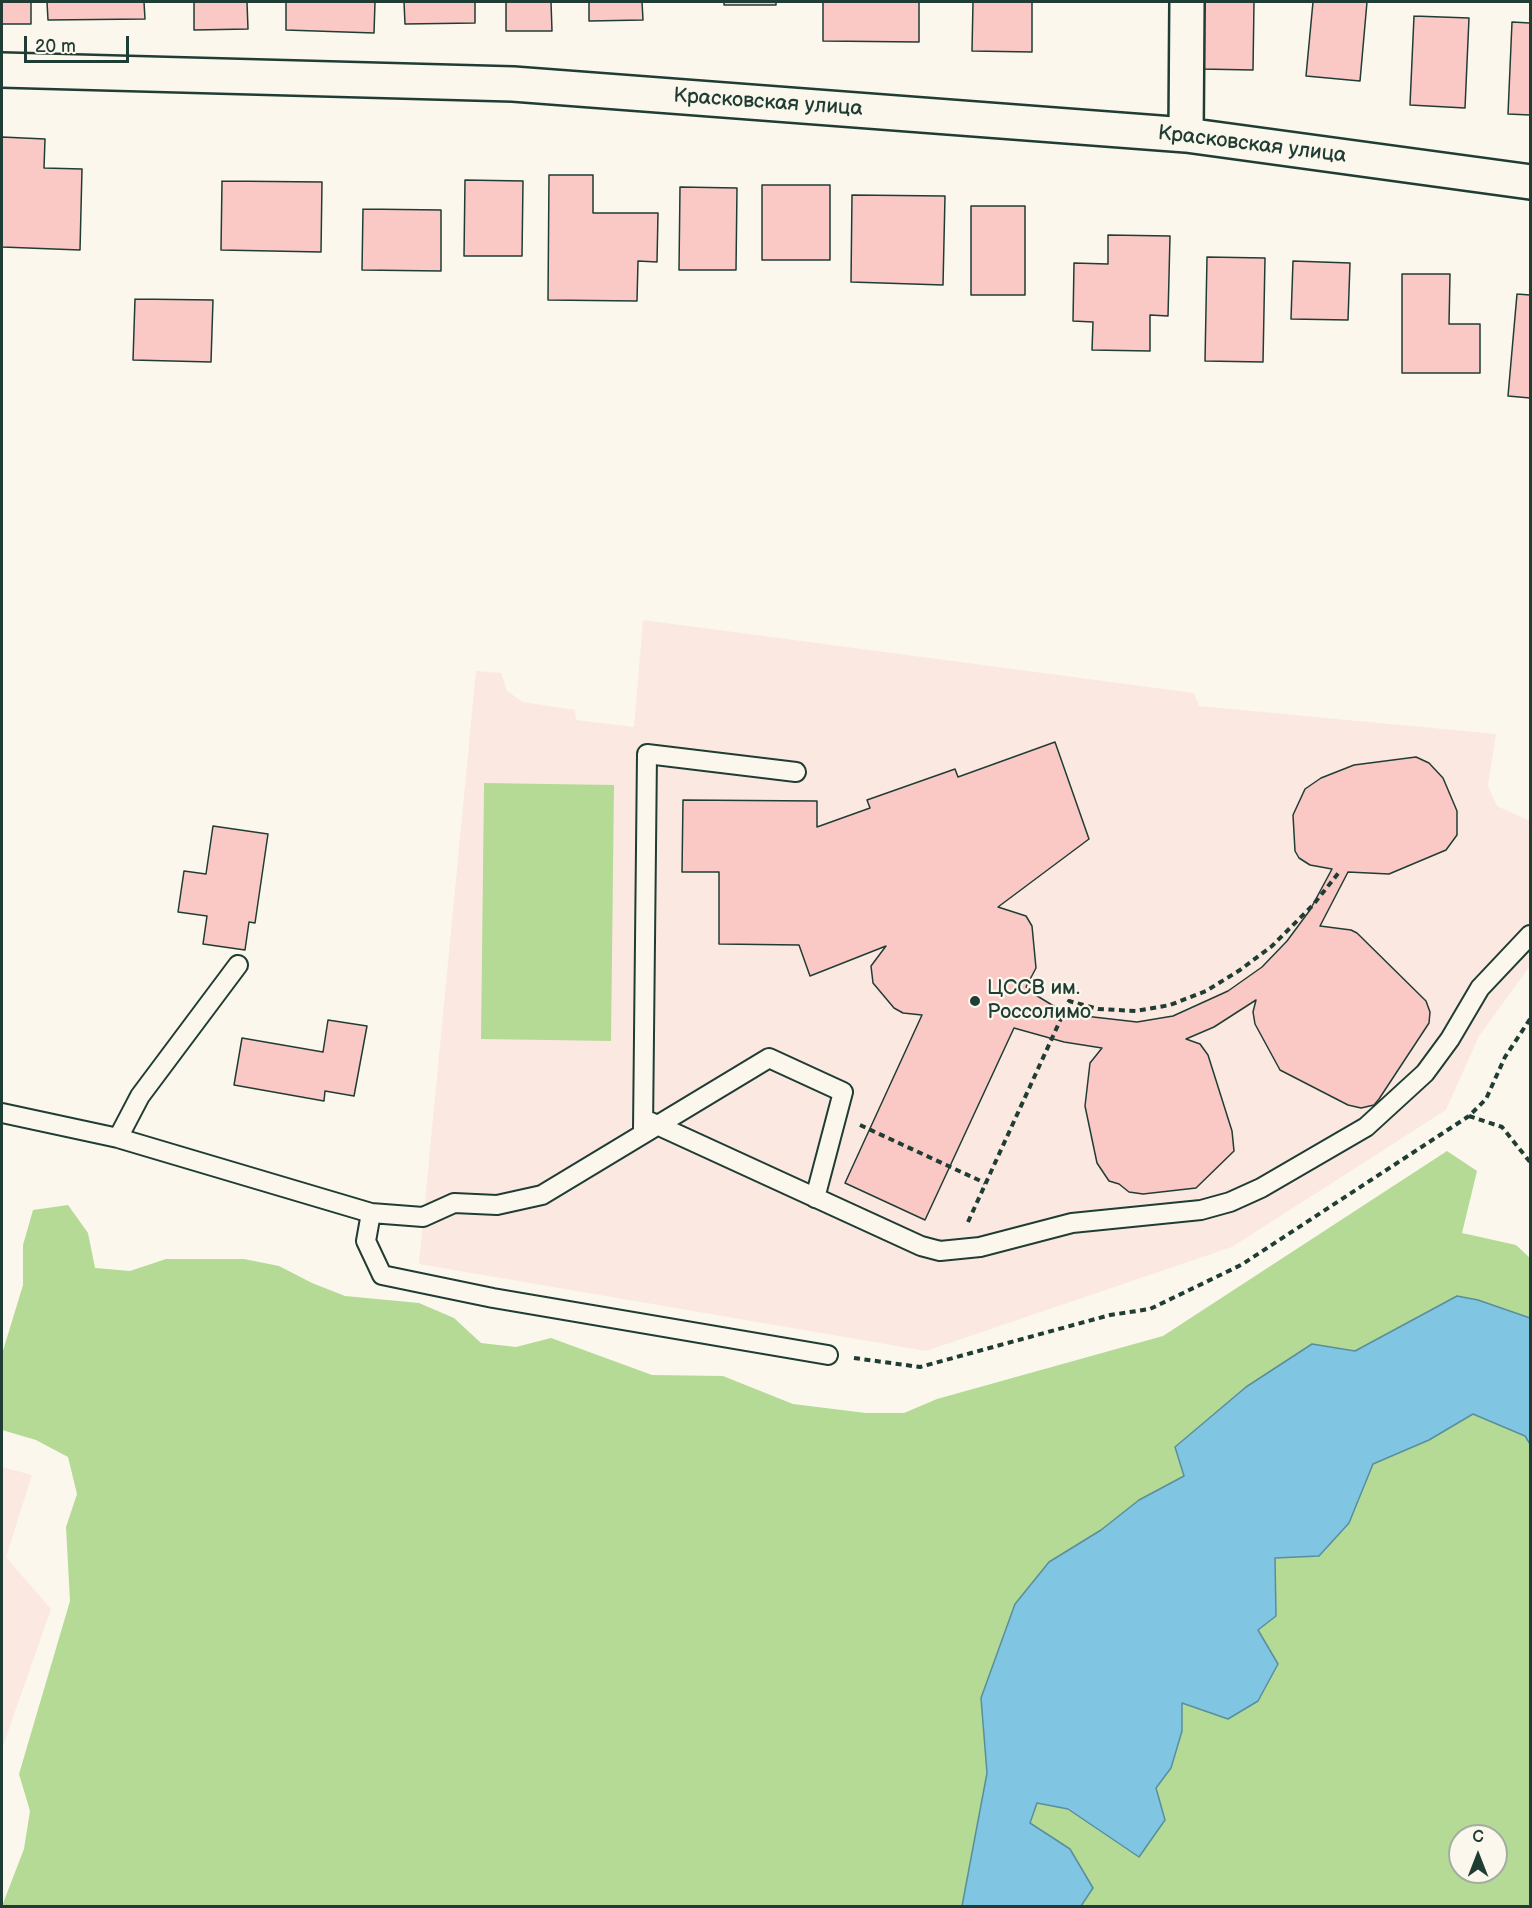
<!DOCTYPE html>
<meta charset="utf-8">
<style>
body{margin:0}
#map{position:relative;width:1532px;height:1908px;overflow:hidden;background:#fbf7ec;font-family:"Balsamiq Sans",sans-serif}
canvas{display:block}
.frame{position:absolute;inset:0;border:3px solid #1f3d34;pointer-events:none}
.north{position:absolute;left:1448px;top:1824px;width:60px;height:60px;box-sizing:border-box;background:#fbf7ec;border:2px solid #a3ada2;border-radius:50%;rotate:0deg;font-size:16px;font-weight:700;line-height:24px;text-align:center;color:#1f3d34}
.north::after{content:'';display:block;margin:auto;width:21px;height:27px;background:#1f3d34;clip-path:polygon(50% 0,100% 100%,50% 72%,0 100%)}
.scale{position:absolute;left:24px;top:36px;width:105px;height:27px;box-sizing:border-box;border:3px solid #1f3d34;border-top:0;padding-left:8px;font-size:18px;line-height:21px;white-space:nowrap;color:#1f3d34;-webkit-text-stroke:4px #fbf7ec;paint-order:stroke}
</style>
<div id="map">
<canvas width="1532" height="1908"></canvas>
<div class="frame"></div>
<div class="north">С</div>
<div class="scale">20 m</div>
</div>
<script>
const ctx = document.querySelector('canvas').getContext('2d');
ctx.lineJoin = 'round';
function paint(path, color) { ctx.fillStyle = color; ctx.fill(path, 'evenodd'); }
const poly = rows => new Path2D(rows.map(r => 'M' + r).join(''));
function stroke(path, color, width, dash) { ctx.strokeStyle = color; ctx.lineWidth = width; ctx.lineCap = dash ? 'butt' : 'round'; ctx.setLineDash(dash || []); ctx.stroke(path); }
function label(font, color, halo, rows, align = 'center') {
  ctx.font = font + ' "Balsamiq Sans",sans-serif'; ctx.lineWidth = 4.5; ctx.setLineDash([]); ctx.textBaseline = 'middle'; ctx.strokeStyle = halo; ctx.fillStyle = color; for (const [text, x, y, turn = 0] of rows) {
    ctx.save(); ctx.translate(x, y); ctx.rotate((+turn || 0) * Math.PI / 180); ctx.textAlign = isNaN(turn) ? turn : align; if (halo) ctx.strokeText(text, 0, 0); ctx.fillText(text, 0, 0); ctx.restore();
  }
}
const built = poly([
 [643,620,1194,693,1199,706,1496,734,1488,786,1497,806,1530,821,1530,966,1479,1036,1446,1110,1232,1247,926,1351,419,1264,476,671,501,673,507,691,523,702,575,710,576,720,634,727],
 [2,1467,32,1475,6,1557,51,1609,2,1749]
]);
const green = poly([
 [484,783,614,785,611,1041,481,1039],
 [1447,1151,1477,1171,1462,1233,1516,1245,1530,1258,1530,1906,2,1906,24,1849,30,1811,19,1774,70,1601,66,1527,77,1494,68,1457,36,1440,2,1430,2,1354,23,1285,23,1245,33,1210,68,1205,88,1233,95,1268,130,1271,166,1259,244,1259,279,1266,312,1283,345,1296,419,1303,454,1318,481,1343,516,1347,551,1338,652,1375,723,1376,793,1404,866,1413,904,1413,937,1399,1163,1336],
 [1460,1836,1496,1836,1496,1872,1460,1872]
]);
const water = poly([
 [1457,1296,1478,1300,1530,1318,1530,1444,1525,1436,1473,1414,1429,1440,1373,1464,1349,1523,1319,1556,1275,1558,1276,1616,1258,1630,1278,1664,1258,1701,1228,1719,1182,1703,1182,1731,1171,1768,1156,1788,1165,1820,1139,1857,1068,1809,1037,1803,1030,1823,1070,1849,1093,1888,1081,1906,962,1906,987,1773,981,1698,1015,1604,1049,1562,1101,1530,1139,1500,1184,1476,1175,1447,1246,1387,1312,1344,1355,1351,1457,1296]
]);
const building = poly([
 [2,2,31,2,31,24,2,24,2,2],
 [47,2,144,2,145,19,48,20,47,2],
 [194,2,247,2,248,29,194,30,194,2],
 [286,2,375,2,374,33,286,30,286,2],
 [404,2,475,2,475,23,405,24,404,2],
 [506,2,551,2,552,31,506,31,506,2],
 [589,2,642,2,643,20,589,21,589,2],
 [724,2,776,2,776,5,724,5,724,2],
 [823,2,919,2,919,42,823,41,823,2],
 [973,2,1032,2,1032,52,972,51,973,2],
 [1201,2,1254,2,1253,70,1201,69,1201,2],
 [1313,2,1367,2,1360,81,1306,76,1313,2],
 [1414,16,1469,18,1465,108,1410,105,1414,16],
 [1512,22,1530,23,1530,115,1508,114,1512,22],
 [2,137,45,139,44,168,82,169,80,250,2,247,2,137],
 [549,175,593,175,593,213,658,213,657,262,638,261,637,301,548,300,549,175],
 [465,180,523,181,522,256,464,256,465,180],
 [222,181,322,182,321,252,221,250,222,181],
 [762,185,830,185,830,260,762,260,762,185],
 [680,187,737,188,736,270,679,270,680,187],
 [852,195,945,196,943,285,851,282,852,195],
 [971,206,1025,206,1025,295,971,295,971,206],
 [363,209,441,210,441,271,362,270,363,209],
 [1108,235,1170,236,1168,316,1150,315,1150,351,1092,350,1093,322,1073,321,1074,263,1108,264,1108,235],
 [1207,257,1265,258,1263,362,1205,361,1207,257],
 [1293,261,1350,263,1348,320,1291,319,1293,261],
 [1402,274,1450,274,1449,324,1480,324,1480,373,1402,373,1402,274],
 [1517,294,1530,295,1530,398,1508,396,1517,294],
 [135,299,213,300,211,362,133,360,135,299],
 [1055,742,1089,839,998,907,1026,916,1032,926,1036,968,1026,987,1034,994,1057,1008,1076,1015,1137,1022,1173,1016,1228,991,1262,967,1287,941,1310,910,1332,869,1310,865,1299,858,1295,851,1293,815,1305,789,1321,778,1354,765,1416,757,1429,763,1443,778,1457,811,1457,835,1446,850,1389,874,1348,872,1320,926,1351,930,1357,933,1426,1001,1430,1012,1429,1023,1379,1099,1374,1105,1361,1108,1348,1105,1280,1070,1255,1024,1253,1012,1256,1000,1214,1027,1186,1039,1200,1044,1208,1055,1232,1131,1234,1151,1196,1188,1143,1194,1129,1192,1119,1184,1109,1181,1097,1163,1085,1106,1090,1063,1102,1048,1064,1042,1014,1028,925,1220,845,1183,922,1015,903,1013,894,1008,873,983,871,966,886,946,810,976,799,945,719,944,719,872,682,872,683,800,817,801,817,827,870,808,867,800,955,769,958,777,1055,742],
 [213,826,268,834,255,923,249,922,245,950,203,944,207,916,178,912,184,871,206,874,213,826],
 [328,1020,367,1026,354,1096,325,1091,324,1101,234,1085,242,1038,323,1052,328,1020]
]);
const path = poly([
 [1530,1019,1505,1057,1486,1099,1469,1116,1502,1127,1530,1162],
 [860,1125,985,1183],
 [968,1222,1069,1001,1098,1009,1136,1011,1170,1005,1206,991,1240,970,1272,946,1313,905,1340,871],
 [854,1358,920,1367,1110,1315,1150,1309,1241,1265,1469,1116]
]);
const service = poly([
 [2,1113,118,1138,371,1213,423,1217,454,1203,497,1205,542,1195,769,1058,843,1092,815,1198],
 [644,1119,921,1246,940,1251,980,1247,1072,1223,1201,1210,1230,1202,1261,1188,1366,1127,1425,1073,1450,1039,1480,988,1530,935],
 [643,1129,647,754,796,772],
 [118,1138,140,1096,238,965],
 [371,1213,366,1241,382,1275,493,1298,828,1355]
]);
const minor = poly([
 [2,70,513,84,1186,135,1530,182],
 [1186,135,1187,2]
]);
const markers = [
 [975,1001,6,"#1f3d34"]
];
const streetNames = [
 ["Красковская улица",768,103,4],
 ["Красковская улица",1252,145,7]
];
const poiNames = [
 ["ЦССВ им.",987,989],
 ["Россолимо",987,1013]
];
paint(built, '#fbe9e1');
paint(green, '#b4da96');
paint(water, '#80c5e1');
stroke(water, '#598f9c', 1.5);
paint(building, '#fac9c6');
stroke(building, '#1f3d34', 1.5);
stroke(service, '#1f3d34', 22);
stroke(minor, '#1f3d34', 38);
stroke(path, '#1f3d34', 4, [6, 4.5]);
stroke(service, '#fbf7ec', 18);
stroke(minor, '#fbf7ec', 33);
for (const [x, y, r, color] of markers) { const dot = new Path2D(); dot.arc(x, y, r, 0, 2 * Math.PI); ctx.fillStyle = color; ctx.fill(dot); stroke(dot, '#fbf7ec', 2); }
label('21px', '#1f3d34', '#fbf7ec', streetNames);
label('21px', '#1f3d34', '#fbf7ec', poiNames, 'left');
</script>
